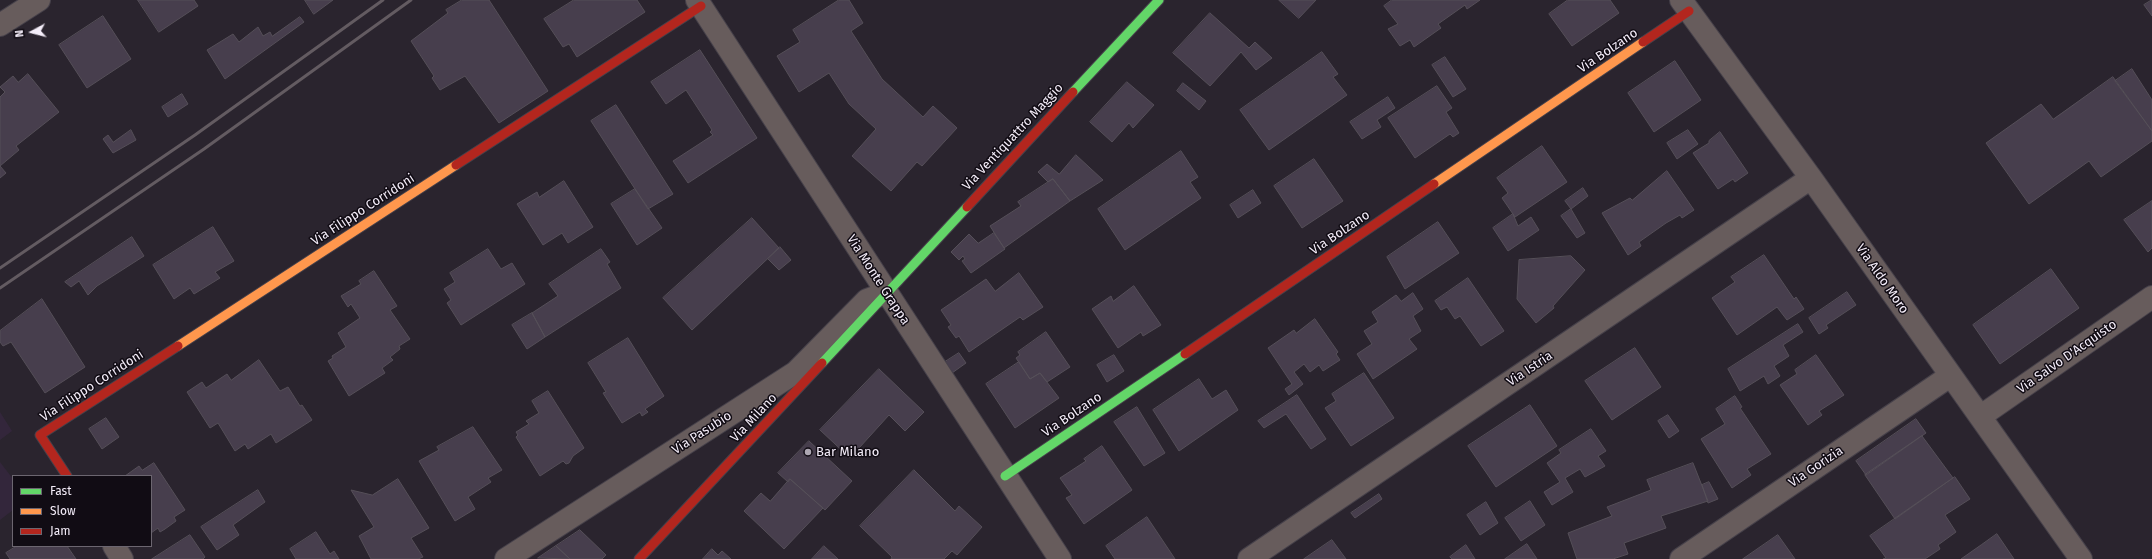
<!DOCTYPE html>
<style>
body{margin:0}
#map{position:relative;width:2152px;height:559px;overflow:hidden;background:#2a242e;font-family:"Fira Sans",sans-serif}
canvas{display:block}
.legend{position:absolute;left:12px;top:475px;width:140px;height:72px;box-sizing:border-box;background:#110c14;border:1px solid #6c6670;margin:0;padding:5px 7px;list-style:none;font-size:12px;color:#f4edf9}
.legend li{display:flex;align-items:center;gap:8px;height:20px}
.legend b{width:20px;border:1px solid #6c6670}
.north{position:absolute;left:12px;top:12px;width:40px;height:40px;-webkit-text-stroke:3px #110c14;paint-order:stroke;rotate:263deg;font-size:11px;font-weight:700;line-height:16px;text-align:center;color:#f4edf9}
.north::after{content:'';display:block;margin:auto;width:14px;height:18px;background:#f4edf9;clip-path:polygon(50% 0,100% 100%,50% 72%,0 100%)}
</style>
<div id="map">
<canvas width="2152" height="559"></canvas>
<ul class="legend">
<li><b style="height:5px;background:#63d668"></b>Fast</li>
<li><b style="height:5px;background:#ff974d"></b>Slow</li>
<li><b style="height:5px;background:#b3261e"></b>Jam</li>
</ul>
<div class="north">N</div>
</div>
<script>
const ctx = document.querySelector('canvas').getContext('2d');
ctx.lineJoin = 'round';
function paint(path, color) {
  ctx.fillStyle = color;
  ctx.fill(path, 'evenodd');
}
function trace(path, color, width, dash) {
  ctx.strokeStyle = color;
  ctx.lineWidth = width;
  ctx.lineCap = dash ? 'butt' : 'round';
  ctx.setLineDash(dash || []);
  ctx.stroke(path);
}
function label(font, color, halo, rows, align = 'center') {
  ctx.font = font + ' "Fira Sans",sans-serif';
  ctx.lineWidth = 3;
  ctx.setLineDash([]);
  ctx.textBaseline = 'middle';
  ctx.strokeStyle = halo;
  ctx.fillStyle = color;
  for (const [text, x, y, turn = 0] of rows) {
    ctx.save();
    ctx.translate(x, y);
    ctx.rotate((+turn || 0) * Math.PI / 180);
    ctx.textAlign = isNaN(turn) ? turn : align;
    if (halo) ctx.strokeText(text, 0, 0);
    ctx.fillText(text, 0, 0);
    ctx.restore();
  }
}
paint(new Path2D(`
 M0 412 12 431 0 440Z
 M0 462 13 479V510L0 520Z`), '#33263b');
const building = new Path2D(`
 M138 0H194L198 6 159 32Z
 M305 0H333L314 14Z
 M462 0H489L548 91 499 123 465 76 440 90 432 78 434 76 411 41 448 13 446 10Z
 M574 0H637L645 12 577 57 569 44 563 47 544 19Z
 M839 0H849L863 23 851 31 882 79 923 117 933 106 957 128 922 166 917 162 891 191 852 156 876 129 849 104 829 73 799 92 777 56 800 42 793 30Z
 M1279 0H1316L1299 18Z
 M1392 0H1480L1467 9 1465 5 1438 24 1441 28 1414 47 1410 40 1400 46 1388 29 1398 24 1384 6Z
 M1568 0H1610L1619 13 1572 46 1549 14Z
 M2152 0V16L2144 5Z
 M1210 13 1249 48 1255 42 1272 58 1256 70 1241 52 1210 86 1173 53Z
 M103 16 131 59 87 88 59 45Z
 M300 17 304 22 225 79 207 50 233 34 239 42 258 27 263 36 270 32 272 36Z
 M700 50 757 138 688 183 673 161 713 135 710 132 712 130 686 90 666 104 651 82Z
 M1322 52 1338 74 1333 77 1347 95 1269 150 1240 110Z
 M1445 57 1466 89 1453 97 1432 65Z
 M1675 61 1701 100 1654 132 1628 93Z
 M2132 69 2152 100V131L2115 81Z
 M28 74 59 112 16 146 19 150 0 166V97L5 92 0 87 13 76 18 82Z
 M2113 77 2152 131V141L2101 177 2089 161 2029 204 1986 143 2041 104 2053 119Z
 M1127 82 1154 105 1133 128 1129 123 1112 142 1090 122Z
 M1183 83 1206 101 1199 110 1177 91Z
 M1437 86 1452 108 1446 112 1459 133 1453 137 1450 134 1415 158 1388 118Z
 M182 94 188 104 168 117 162 107Z
 M1388 97 1395 108 1377 120 1381 127 1362 139 1350 122Z
 M616 105 673 194 648 209 591 121Z
 M131 130 136 140 113 153 103 139 108 135 113 142Z
 M1688 130 1698 144 1677 159 1667 143Z
 M1720 132 1748 173 1735 182 1733 179 1718 189 1693 153 1709 143V141Z
 M1542 146 1567 182 1515 217 1502 198 1508 193 1497 178Z
 M1181 151 1198 177 1190 182 1201 198 1125 250 1098 209Z
 M1076 155 1103 180 1070 201 1053 179 1048 182 1038 172 1047 164 1059 174Z
 M1314 159 1343 201 1302 228 1274 186Z
 M0 166 6 173 0 178Z
 M1667 171 1694 210 1682 218 1680 215 1666 223 1639 242 1641 246 1628 255 1602 213 1630 198 1632 200Z
 M1053 179 1070 201 1004 248 990 226 1021 206 1018 202Z
 M564 181 593 227 568 243 562 233 543 245 517 204 537 192 539 197Z
 M1583 188 1588 196 1571 209 1565 201Z
 M635 189 662 228 637 245 611 204Z
 M1253 190 1261 203 1238 218 1230 205Z
 M2152 201V248L2148 252 2124 220Z
 M1571 209 1585 233 1577 238 1561 216Z
 M1513 214 1518 226 1531 217 1539 230 1508 251 1493 228Z
 M752 218 779 248 692 330 663 298Z
 M1438 222 1459 253 1405 289 1387 257Z
 M213 227 234 261 215 272 220 278 194 294 190 288 174 299 153 265Z
 M994 233 1005 249 971 273 962 261 965 259 963 256 959 260 951 252 969 234 978 243Z
 M132 237 144 256 97 286 88 295 79 281 71 287 65 282Z
 M780 247 791 260 779 270 768 259Z
 M488 249 501 269 512 263 525 284 461 325 447 303 451 300 444 289 455 282 450 273Z
 M601 249 610 262 607 264 621 288 545 337 532 313 558 296 549 284Z
 M1764 255 1794 299 1796 297 1804 309 1787 320 1777 307 1737 335 1712 298 1735 282 1731 277Z
 M1571 256 1585 270 1553 306 1554 308 1536 323 1517 299 1519 260Z
 M2051 269 2079 308 2000 364 1973 325Z
 M374 271 397 306 390 310 410 339 399 346 400 349 390 357 393 360 382 368 385 373 349 396 328 361 333 358 332 356 346 347 338 333 360 318 351 304 348 307 341 296 361 284 359 281Z
 M1019 273 1043 307 1023 320 1020 317 969 352 959 336 956 338 948 327 951 325 941 310 986 279 995 291Z
 M1468 278 1504 331 1481 346 1460 316 1455 319 1447 307 1441 310 1435 301Z
 M1134 286 1161 325 1143 336 1141 332 1118 348 1092 309 1111 296 1113 301Z
 M1847 292 1856 305 1826 325 1828 328 1819 334 1809 318Z
 M1413 293 1423 309 1413 316 1421 331 1409 339 1417 349 1373 379 1357 354 1372 344 1364 331 1378 322 1372 312 1396 295 1401 301Z
 M42 299 85 367 45 393 11 342 3 346 0 342V331Z
 M532 313 545 337 527 349 512 325Z
 M1315 319 1338 352 1336 354 1340 360 1323 371 1319 365 1310 372 1304 364 1294 372 1303 384 1289 395 1285 389 1292 384 1268 348 1294 330 1296 333Z
 M1798 324 1803 332 1783 345 1789 356 1774 366 1780 376 1768 384 1764 376 1740 391 1728 369Z
 M1046 332 1070 367 1047 382 1040 373 1030 379 1016 358 1020 355 1018 352Z
 M628 338 664 396 645 409 648 412 642 416 640 412 622 423 603 393 606 392 588 363Z
 M1635 348 1661 387 1612 420 1585 381Z
 M959 353 966 363 952 373 945 362Z
 M1114 355 1124 371 1107 382 1097 365Z
 M1816 355 1844 395 1819 411 1822 415 1808 425 1780 385 1797 374 1795 370Z
 M259 360 280 391 288 387 300 406 302 405 312 420 276 443 271 434 248 449 245 444 235 451 218 423 210 428 187 392 202 382 206 388 227 374 231 380Z
 M1019 362 1030 379 1040 373 1059 398 1015 428 986 384Z
 M879 369 924 412 905 431 889 415 850 458 820 430Z
 M1364 373 1394 418 1351 446 1325 408 1336 401 1332 394Z
 M1199 379 1212 399 1226 390 1238 410 1179 451 1153 410Z
 M548 391 584 448 573 456 569 463 566 464 563 461 540 476 516 437 518 435 516 432 529 424 526 421 539 413 532 401Z
 M1297 395 1326 439 1311 449 1286 414 1264 428 1258 421Z
 M1735 396 1742 407 1740 408 1771 454 1747 469 1751 475 1732 488 1701 439 1725 424 1716 409Z
 M1530 405 1557 446 1496 487 1468 446Z
 M1137 407 1165 453 1144 466 1114 422Z
 M1668 415 1679 431 1669 438 1658 421Z
 M106 418 119 437 102 449 89 429Z
 M1916 419 1926 433 1866 475 1856 461Z
 M473 427 502 470 488 478 491 482 468 497 475 509 455 521 419 461 439 450 437 447Z
 M1591 429 1606 451 1598 456 1605 466 1585 477 1580 469 1565 478 1573 492 1552 505 1544 492 1560 482 1547 463 1561 453 1559 450Z
 M1922 436 1953 478 1895 519 1865 475Z
 M809 441 852 481 825 510 790 479 788 482 778 473Z
 M1102 446 1132 490 1084 524 1066 498 1072 495 1060 478 1086 461 1084 459Z
 M154 463 185 510 174 517 176 521 165 529 160 532 158 528 151 533V476H125L139 466 142 470Z
 M1693 463 1708 501 1661 516 1666 528 1624 543 1628 554 1613 559H1577L1568 533 1612 516 1607 507 1651 490 1647 480Z
 M914 470 955 511 959 506 982 527 957 555 952 551 944 559H891L892 557 860 526Z
 M1955 477 1970 499 1945 515 1956 532 1938 545 1940 549 1925 559H1883L1886 558 1870 536Z
 M398 479 429 528 411 538 423 557 418 559H371L359 536 374 527 351 490 372 495Z
 M790 479 823 508 784 549 744 511 761 493 770 501Z
 M1709 482 1718 499 1708 503 1702 485Z
 M258 490 265 502 233 525 239 535 217 550 201 527Z
 M1379 494 1382 499 1355 518 1351 513Z
 M1530 501 1545 525 1521 541 1505 518Z
 M1486 502 1498 523 1480 535 1467 515Z
 M1147 517 1175 559H1115L1106 546Z
 M580 530 606 555 602 559H570L556 546Z
 M316 532 330 554 334 551 339 559H296L290 549Z
 M1997 534 2014 559H1961L1981 545Z
 M190 535 205 557 203 559H152Z
 M1778 535 1795 559H1743Z
 M1332 540 1346 559H1304Z
 M1527 544 1537 559H1505Z
 M1466 545 1475 559H1452L1450 557Z
 M17 546H67L76 559H10L6 553Z
 M556 546 570 559 538 558Z
 M824 546 838 559H812Z
 M712 549 718 555 722 551 731 559H703Z`);
paint(building, '#473e4d');
trace(building, '#554f58', 1);
const street = new Path2D(`
 M697 0 1060 559
 M1681 0 1811 178 2081 559
 M0 25 39 0
 M1981 416 2152 297
 M114 546 122 559
 M506 559 796 372 867 300 883 294
 M1249 559 1811 178
 M1681 559 1950 376`);
const fast = new Path2D(`
 M1073 92 1159 0
 M822 363 967 207
 M1005 476 1185 354`);
const slow = new Path2D(`
 M1434 184 1643 42
 M178 346 456 165`);
const jam = new Path2D(`
 M1643 42 1689 11
 M456 165 701 6
 M967 207 1073 92
 M1185 354 1434 184
 M67 476 40 435 178 346
 M639 559 822 363`);
trace(street, '#46414a', 24);
trace(fast, '#46414a', 11);
trace(slow, '#46414a', 11);
trace(jam, '#46414a', 11);
trace(street, '#675c5c', 22);
trace(fast, '#63d668', 9);
trace(slow, '#ff974d', 9);
trace(jam, '#b3261e', 9);
trace(new Path2D(`
 M0 268 195 135 383 0
 M0 288 204 149 411 0`), '#635b61', 3);
for (const [x, y, r, color] of [
 [808,452,4,"#ada7b2"]
]) {
  const dot = new Path2D();
  dot.arc(x, y, r, 0, 2 * Math.PI);
  ctx.fillStyle = color;
  ctx.fill(dot);
  trace(dot, '#110c14', 1.5);
}
label('13px', '#f4edf9', '#110c14', [
 ["Via Bolzano",1608,51,-34],
 ["Via Ventiquattro Maggio",1013,137,-47],
 ["Via Filippo Corridoni",363,210,-33],
 ["Via Bolzano",1340,233,-34],
 ["Via Aldo Moro",1882,279,55],
 ["Via Monte Grappa",878,280,57],
 ["Via Salvo D'Acquisto",2067,357,-35],
 ["Via Istria",1530,369,-34],
 ["Via Filippo Corridoni",92,386,-33],
 ["Via Bolzano",1072,415,-34],
 ["Via Milano",754,418,-47],
 ["Via Pasubio",702,433,-33],
 ["Via Gorizia",1816,467,-34]
]);
label('13px', '#f4edf9', '#110c14', [
 ["Bar Milano",816,452]
], 'left');
</script>
